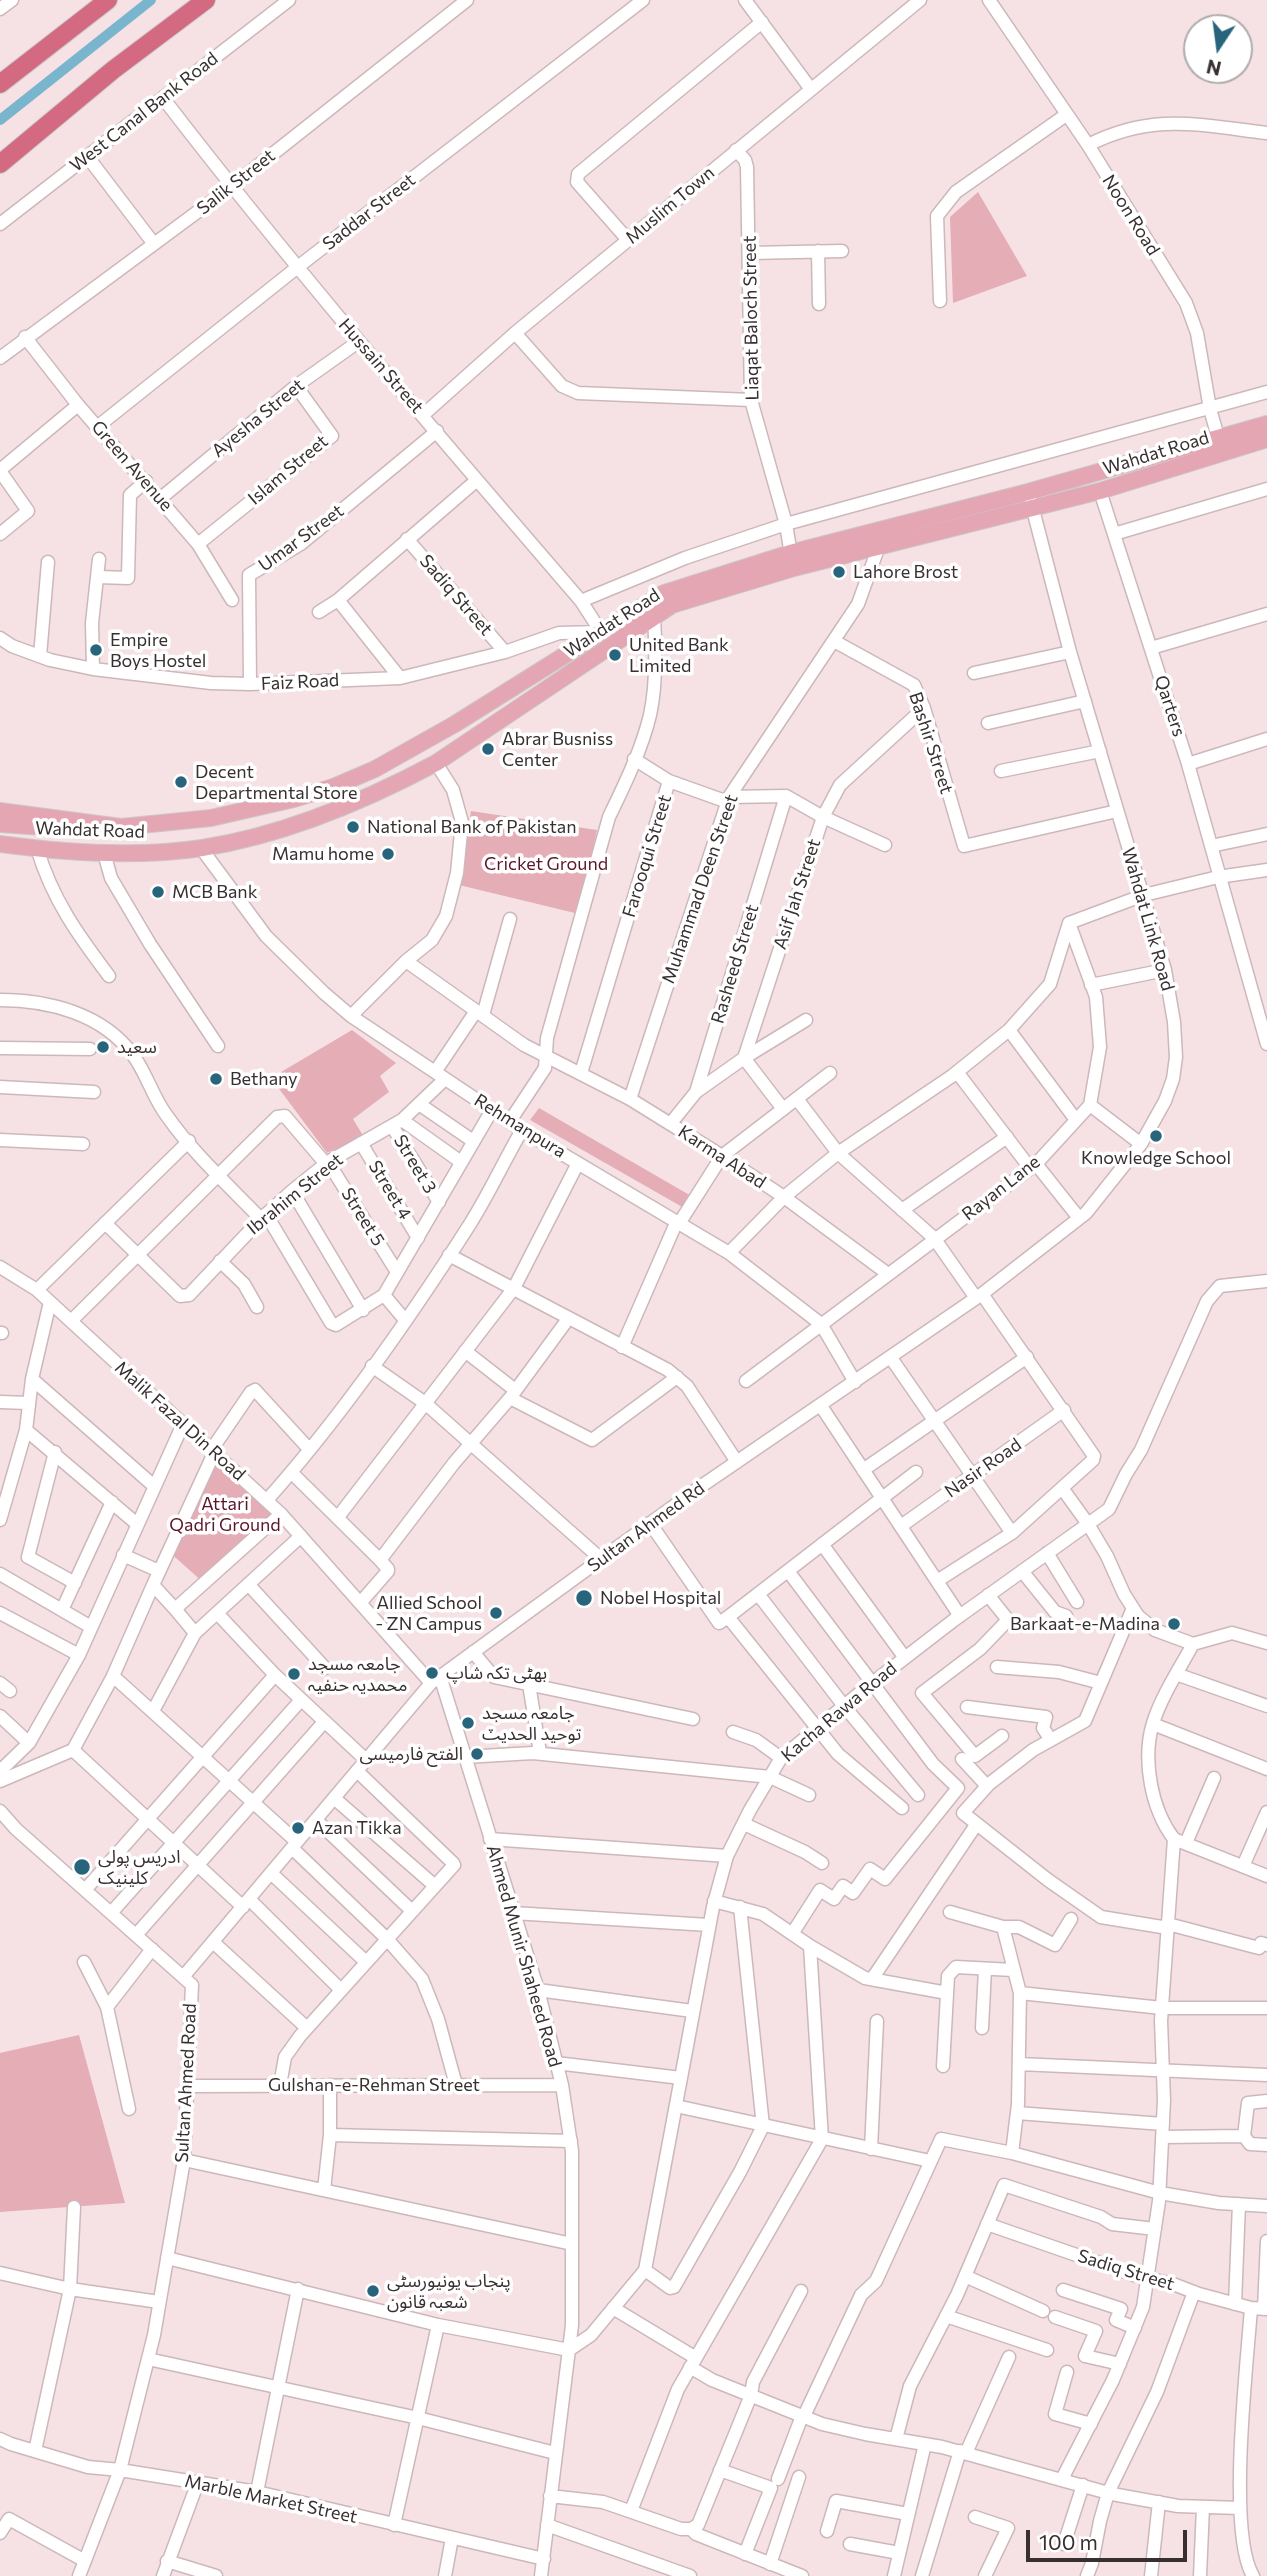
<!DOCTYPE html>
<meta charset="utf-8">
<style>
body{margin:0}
#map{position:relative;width:1267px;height:2576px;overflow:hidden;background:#f6e2e5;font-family:Commissioner,sans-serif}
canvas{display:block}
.north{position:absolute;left:1183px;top:14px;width:70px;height:70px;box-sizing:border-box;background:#fff;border:2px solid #afacac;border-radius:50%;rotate:193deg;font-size:19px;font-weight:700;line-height:28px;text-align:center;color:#372f30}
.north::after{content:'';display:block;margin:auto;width:24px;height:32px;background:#28657c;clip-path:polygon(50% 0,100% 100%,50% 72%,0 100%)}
.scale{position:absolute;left:1026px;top:2530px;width:161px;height:32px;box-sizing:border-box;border:4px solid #372f30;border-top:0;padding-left:9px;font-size:21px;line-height:24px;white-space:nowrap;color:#372f30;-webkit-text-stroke:5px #fff;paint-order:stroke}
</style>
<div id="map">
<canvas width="1267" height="2576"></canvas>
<div class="north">N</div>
<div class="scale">100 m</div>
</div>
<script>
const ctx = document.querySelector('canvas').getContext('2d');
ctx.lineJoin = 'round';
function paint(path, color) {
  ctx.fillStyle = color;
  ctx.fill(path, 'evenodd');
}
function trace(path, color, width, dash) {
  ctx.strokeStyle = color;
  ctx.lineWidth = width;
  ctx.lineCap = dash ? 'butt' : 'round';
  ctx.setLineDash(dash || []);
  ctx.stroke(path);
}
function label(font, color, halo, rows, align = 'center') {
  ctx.font = font + ' Commissioner,"Noto Sans Arabic",sans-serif';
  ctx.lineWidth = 7;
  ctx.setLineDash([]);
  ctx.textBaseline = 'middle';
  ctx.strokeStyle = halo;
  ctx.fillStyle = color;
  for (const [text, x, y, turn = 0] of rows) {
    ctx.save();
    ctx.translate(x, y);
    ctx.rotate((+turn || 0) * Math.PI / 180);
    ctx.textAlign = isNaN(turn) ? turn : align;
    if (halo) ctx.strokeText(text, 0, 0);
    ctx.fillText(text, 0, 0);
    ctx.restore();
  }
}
paint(new Path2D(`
 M978 192 1027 276 953 303 950 217Z
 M471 811 597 830 579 914 459 885Z
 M352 1030 396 1063 380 1076 389 1092 353 1119 364 1137 327 1153 271 1078Z
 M539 1108 693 1197 684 1208 530 1120Z
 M215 1451 281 1514 204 1583 168 1551Z
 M79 2035 125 2203 0 2212V2053Z`), '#e5adb6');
trace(new Path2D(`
 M0 120 151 0`), '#7ab5ce', 10);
const minor = new Path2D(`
 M745 0 810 88
 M989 0 1088 145 1186 303 1197 333 1210 409 1220 444
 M0 9 12 0
 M163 98C296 271 439 436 581 601L601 632
 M1088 145C1153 112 1199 125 1267 133
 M736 150 745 160 747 167 751 400 786 524 792 561
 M87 156 154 244
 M0 224 289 0
 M628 240 577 182 578 174 762 22
 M818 251 819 304
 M750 253 842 251
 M940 301 937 216 956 192 1066 115
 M515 333 562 386 578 393 751 400
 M25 337 78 405 198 544 232 600
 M0 358 231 187 467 0
 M423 415 515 333 920 0
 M97 427 299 266 643 0
 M0 470 78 405
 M0 471 28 511 0 534
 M1100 491 1188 764 1267 1044
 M161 498 296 386 358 342
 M1114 534 1267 489
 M407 539 505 652
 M198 544 332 436 296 386
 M99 577 128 578 130 495 146 481
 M338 600 400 678
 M581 601 685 558 786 524 1267 392
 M319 612 338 600 477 480
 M0 638 12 646 50 660 93 669 211 683 250 684 400 678 505 652 559 633 600 632
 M834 641 914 685 924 708 964 846 1117 811
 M1151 648 1267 614
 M40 656 48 562
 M93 669 92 623 99 559
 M974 673 1070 652
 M250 684 249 575 302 543 437 431
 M988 723 1085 701
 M634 759 669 781
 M1188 764 1267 739
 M1001 771 1100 751
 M1211 846 1267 834
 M37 848C52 899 78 935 109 976
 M201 848 266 936 324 993 351 1016 522 1130 729 1253 821 1324 855 1382
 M104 853 111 878 150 944 218 1046
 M406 961 524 1045 630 1099 722 1156 784 1197 888 1274
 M1091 985 1165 970
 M0 1000C49 1000 103 1014 133 1055 147 1074 153 1098 167 1116 192 1152 230 1187 261 1219
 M483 1015 510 919
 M351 1016 406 961 432 940 446 916 457 873 462 822 453 790 436 763
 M1009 1030 1076 1120
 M0 1048 90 1049
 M435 1072 476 1011
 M957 1072 1030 1168
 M581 1073 669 781 725 801 729 797 786 796 823 817 885 845
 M0 1087 94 1092
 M696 1092 744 1058 823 817 840 785 924 708
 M630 1099 729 797 858 604 879 546
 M797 1099 838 1153 934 1238 976 1298
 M419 1104 473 1141
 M1090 1105 1141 1144
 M783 1109 744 1058 806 1020
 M402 1120 461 1162
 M510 1121 545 1068 547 1038 609 817C624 786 642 749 650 715 657 684 656 649 654 617
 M671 1123 696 1092 786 796
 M392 1126 439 1202
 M0 1140 83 1144
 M361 1143 418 1238
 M328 1162 397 1272
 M1036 1164 1079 1218
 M292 1191 363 1310
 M902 1210 1007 1137
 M266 1214 331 1323 336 1325 384 1295 492 1110
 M680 1222 722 1156 830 1073
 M105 1223 180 1296 189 1295 261 1219 292 1191 328 1162 402 1120 445 1079
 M729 1253 784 1197 838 1153 952 1076 1009 1030 1050 984 1069 923 1144 895 1218 877 1267 870
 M449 1255 668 1370 687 1386 737 1462
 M220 1261 244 1284 257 1307
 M0 1267 37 1290 50 1302 281 1514 431 1683
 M37 1290 189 1141
 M384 1295 405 1320
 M71 1321 277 1117 285 1116 326 1164
 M0 1333H2
 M622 1347 677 1221
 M465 1351 515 1390
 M891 1358 1012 1533
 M372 1366 425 1403 601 1559
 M32 1379 154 1486
 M746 1381 1036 1164 1090 1105 1100 1047 1096 997 1069 923
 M510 1398 592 1440 677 1377
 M0 1402 28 1403
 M821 1406 960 1616
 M26 1430 137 1524
 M212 1449 251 1392 255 1390 309 1449
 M55 1452 28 1557 75 1583
 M863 1470 1027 1357
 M291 1472 380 1560 454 1463 510 1398 568 1319
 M1062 1488 1088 1524 1107 1556 1124 1594 1138 1616 1155 1630 1193 1644 1232 1633 1267 1643
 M267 1500C341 1417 410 1318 470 1224 489 1194 504 1161 522 1130
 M338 1517 514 1288 578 1163
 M0 1520 26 1430 32 1379 50 1302
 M650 1523 719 1623 728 1617 838 1754 902 1808
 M901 1526 1064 1410
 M822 1544 905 1658
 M1047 1553 1077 1602
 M123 1555 159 1571
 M788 1571 933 1764 958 1788 885 1879 870 1869 853 1893 843 1886 834 1899 820 1890 792 1934
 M1022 1571 1055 1612 1066 1616
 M0 1574 91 1627
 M937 1581 1012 1533 1093 1460 1094 1456 982 1294
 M248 1584 325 1668
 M153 1585 215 1451
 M758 1594 844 1706 918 1795
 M988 1595 1008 1620 980 1649 922 1693 975 1756 1002 1736
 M361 1602 388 1571V1569L380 1560
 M1133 1608 1085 1721 1033 1750 989 1784 963 1813 1048 1880 1101 1917 1168 1928
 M175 1609 195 1633
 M62 1610 112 1502
 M0 1613 79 1655
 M217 1613 275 1675 366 1760
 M728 1617 916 1472
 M1193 1644C1179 1670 1162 1695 1153 1723 1142 1759 1151 1809 1174 1839L1267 1876
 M473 1652 494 1677 693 1719
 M997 1667 1059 1672 1101 1683
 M1176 1674 1267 1706
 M113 1676 297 1842
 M440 1676 538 1990 562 2085 572 2151V2325L541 2576
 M0 1683 10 1691
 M529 1684 540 1753
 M967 1707 1046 1717 1043 1728 1051 1740
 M153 1711 195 1633 301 1536
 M0 1716 29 1743
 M1153 1724 1267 1769
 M733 1732 756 1740 781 1758
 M73 1750 243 1907
 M465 1757 533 1753 770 1777 809 1795
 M962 1759 987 1786
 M0 1771 29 1743 79 1655 183 1424
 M0 1781 73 1750 113 1676 153 1585 175 1609 281 1514
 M334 1798 435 1886
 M0 1811 16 1829 183 1977
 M316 1820 412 1911
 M744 1824 805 1852 822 1863
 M490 1839 727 1856
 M1186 1843 1214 1778
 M292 1848 387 1939 422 1979 438 2019 456 2085
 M1243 1866 1267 1812
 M271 1873 366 1962
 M85 1890 275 1675
 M249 1899 341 1990
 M714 1901 763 1914 810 1946 865 1978 947 1993
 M950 1912 1003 1927 1020 1993 1018 2104 1012 2153
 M111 1913 301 1700
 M513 1913 709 1925
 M1168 1924 1259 1948 1261 1943 1267 1945
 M1003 1927H1019L1055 1945 1071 1919
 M136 1935 324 1722
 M213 1942 307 2028
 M84 1962 107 2007 129 2109
 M872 1979 976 1825
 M538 1990 692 2011
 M1020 1993 1162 2008H1267
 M107 2007 152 1949
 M982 2028 985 1969
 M556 2063 681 2078
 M1019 2064 1267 2075
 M943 2066 948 1976 956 1967 1013 1970
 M280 2085 285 2057 300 2036 454 1865 453 1863 357 1771
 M187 2086 562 2085
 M676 2106 930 2161
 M1017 2113 1163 2124
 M330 2135 571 2141
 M1244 2136 1250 2144 1267 2145
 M1162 2137 1244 2136 1248 2103 1267 2101
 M871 2149 877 2021
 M184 2160 572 2244
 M324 2190 330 2135V2085
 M987 2224 1137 2276 1173 2284 1199 2294 1251 2308 1267 2309
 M167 2258 438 2325 569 2350 591 2335 645 2270 713 1907 727 1856 750 1810 781 1758 862 1691 954 1620 1109 1509 1126 1474 1141 1450 1207 1301 1220 1286 1267 1281
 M645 2270 670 2288 674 2287 740 2172 763 2126 740 1907
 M0 2273 70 2289 159 2302
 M965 2276 1043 2311
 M1063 2290 1121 2309 1116 2320 1135 2328
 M1235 2304 1239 2204
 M613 2308 696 2358
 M1251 2308C1247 2365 1227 2532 1253 2576
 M1264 2309 1267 2241
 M946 2316 1047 2350
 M1055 2317 1096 2331 1085 2356 1120 2364
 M148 2359 418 2418 555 2453
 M690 2367 712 2380 822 2424 865 2434 942 2447 1112 2494 1178 2506 1240 2508
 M1067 2372 1055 2414 1091 2424
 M804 2416 861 2295 876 2281 941 2139 1012 2153 1160 2193 1219 2203 1267 2206
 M0 2439 11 2444 88 2467 120 2470 257 2492 544 2559
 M896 2439 910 2386 957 2295 1004 2185 1101 2217 1112 2224 1155 2229
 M35 2451 70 2289 74 2207
 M966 2453 1009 2357
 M720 2470 771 2488 745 2554
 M778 2479 802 2416
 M1062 2479 1113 2380 1143 2307 1159 2201 1164 2100 1161 2021 1174 1839
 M257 2492 298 2289
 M550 2496 603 2502 681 2529H691L698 2525 751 2395 753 2382 801 2291
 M631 2511 678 2389 822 2139 810 1946
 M975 2517 1008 2528 985 2576
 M394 2525 438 2325
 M547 2525 690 2576
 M691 2529 696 2534 802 2576
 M827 2531 836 2501 908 2514
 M0 2533 9 2519 85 2561
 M850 2544 899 2553
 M1064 2544 1083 2485
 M167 2561 216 2576
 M770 2564 799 2477
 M79 2576 120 2470 154 2335 184 2160 192 1985 183 1977 431 1683 700 1487 982 1294 1086 1213 1141 1144 1165 1101 1173 1079 1176 1057 1174 1022 1165 970 1070 652 1031 502
 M163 2576 198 2482
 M445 2576 452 2538
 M894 2576 925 2444
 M922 2576 960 2451
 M1087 2576 1092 2563 1100 2521 1108 2493 1157 2392 1194 2292
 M1151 2576 1159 2502
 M1200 2576 1203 2507`);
const major = new Path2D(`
 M0 811 121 827 211 818 294 799 333 787 375 769 455 724 664 593 790 553 1028 492 1267 424
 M0 824 57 828
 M0 844C66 853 136 858 202 848 285 835 363 802 436 763L672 605 794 568 1100 491 1267 439`);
const highway = new Path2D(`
 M0 84 108 0
 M0 164 113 70 206 0`);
trace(minor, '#ccb8bb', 15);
trace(major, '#cbc9c9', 18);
trace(highway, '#cbc9c9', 20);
trace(minor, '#fff', 12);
trace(major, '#e5a6b3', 16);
trace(highway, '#d36a81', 18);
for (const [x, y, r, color] of [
 [839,572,7,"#28657c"],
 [96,650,7,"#28657c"],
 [615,655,7,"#28657c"],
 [488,749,7,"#28657c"],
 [181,782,7,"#28657c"],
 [353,827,7,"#28657c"],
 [388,854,7,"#28657c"],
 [158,892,7,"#28657c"],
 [103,1047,7,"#28657c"],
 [216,1079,7,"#28657c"],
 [1156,1136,7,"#28657c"],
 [584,1598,9,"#28657c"],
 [496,1613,7,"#28657c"],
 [1174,1624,7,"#28657c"],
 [432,1673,7,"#28657c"],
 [294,1674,7,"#28657c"],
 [468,1723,7,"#28657c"],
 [477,1754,7,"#28657c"],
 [298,1828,7,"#28657c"],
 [82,1867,9,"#28657c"],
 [373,2291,7,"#28657c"]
]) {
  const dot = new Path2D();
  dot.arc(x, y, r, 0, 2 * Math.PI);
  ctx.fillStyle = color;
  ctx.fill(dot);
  trace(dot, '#fff', 2.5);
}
label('18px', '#372f30', '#fff', [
 ["West Canal Bank Road",144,112,-38],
 ["Salik Street",236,182,-38],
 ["Muslim Town",670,205,-40],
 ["Saddar Street",369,212,-38],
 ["Noon Road",1131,215,58],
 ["Liaqat Baloch Street",751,318,-91],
 ["Hussain Street",381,366,49],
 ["Ayesha Street",258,418,-39],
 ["Wahdat Road",1156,453,-17],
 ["Green Avenue",132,466,49],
 ["Islam Street",288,470,-40],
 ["Umar Street",301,538,-36],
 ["Sadiq Street",456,595,49],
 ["Wahdat Road",612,623,-33],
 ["Faiz Road",300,682,-3],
 ["Qarters",1170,706,72],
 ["Bashir Street",931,743,72],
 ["Wahdat Road",90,830,2],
 ["Farooqui Street",647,856,-73],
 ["Muhammad Deen Street",700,889,-71],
 ["Asif Jah Street",797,894,-72],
 ["Wahdat Link Road",1148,919,74],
 ["Rasheed Street",735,964,-73],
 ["Rehmanpura",520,1126,32],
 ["Karma Abad",722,1157,33],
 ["Street 3",415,1164,59],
 ["Rayan Lane",1001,1188,-38],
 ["Street 4",390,1190,59],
 ["Ibrahim Street",295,1194,-39],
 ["Street 5",363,1217,58],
 ["Malik Fazal Din Road",180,1421,42],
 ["Nasir Road",983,1468,-35],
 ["Sultan Ahmed Rd",646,1527,-36],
 ["Kacha Rawa Road",839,1712,-40],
 ["Ahmed Munir Shaheed Road",524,1956,74],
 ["Sultan Ahmed Road",186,2083,-87],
 ["Gulshan-e-Rehman Street",374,2085],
 ["Sadiq Street",1126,2270,17],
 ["Marble Market Street",271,2499,12]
]);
label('18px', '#372f30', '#fff', [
 ["Lahore Brost",853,572],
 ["Empire",110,640],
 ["Boys Hostel",110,661],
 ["United Bank",629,645],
 ["Limited",629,666],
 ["Abrar Busniss",502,739],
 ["Center",502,760],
 ["Decent",195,772],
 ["Departmental Store",195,793],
 ["National Bank of Pakistan",367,827],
 ["Mamu home",374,854,"right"],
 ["MCB Bank",172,892],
 ["سعید",117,1047],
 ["Bethany",230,1079],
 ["Knowledge School",1156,1158,"center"],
 ["Nobel Hospital",600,1598],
 ["Allied School",482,1603,"right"],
 ["- ZN Campus",482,1624,"right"],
 ["Barkaat-e-Madina",1160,1624,"right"],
 ["جامعہ مسجد",308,1664],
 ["محمدیہ حنفیہ",308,1685],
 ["بھٹی تکہ شاپ",446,1673],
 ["جامعہ مسجد",482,1713],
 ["توحید الحدیٽ",482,1734],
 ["الفتح فارمیسی",463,1754,"right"],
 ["Azan Tikka",312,1828],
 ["ادریس پولی",98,1857],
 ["کلینیک",98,1878],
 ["پنجاب یونیورسٹی",387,2281],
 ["شعبہ قانون",387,2302]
], 'left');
label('18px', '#5a1629', '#fff', [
 ["Cricket Ground",546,864],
 ["Attari",225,1504],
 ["Qadri Ground",225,1525]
]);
</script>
